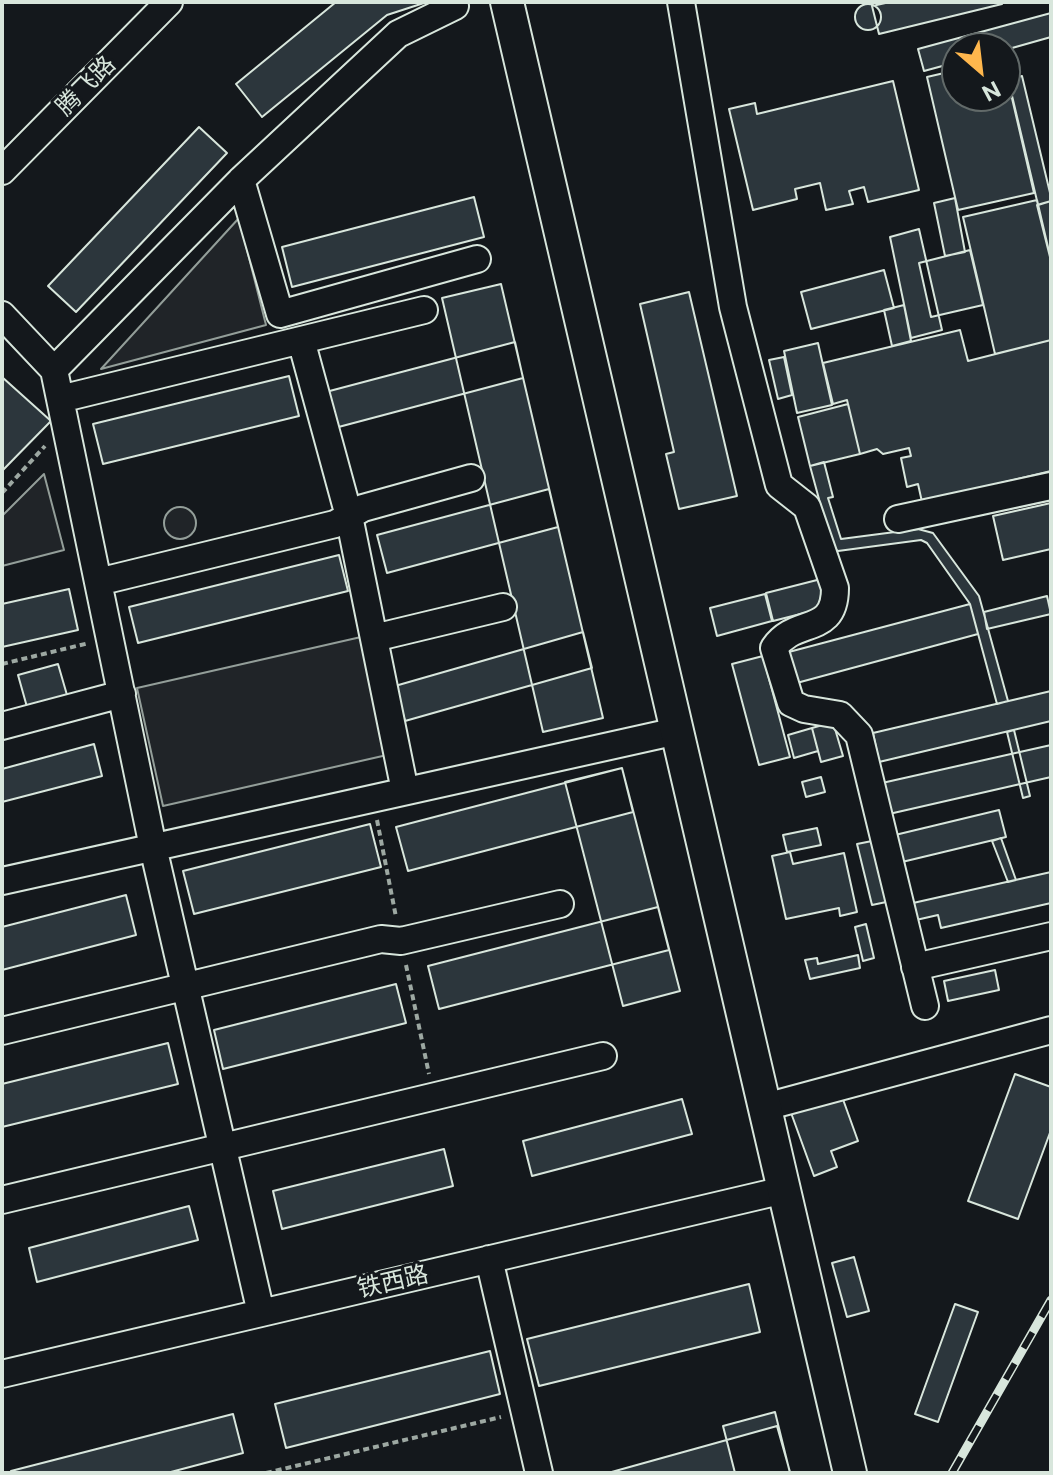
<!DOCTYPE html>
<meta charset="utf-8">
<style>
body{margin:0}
#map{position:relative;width:1053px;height:1475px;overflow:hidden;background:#14181c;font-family:"Public Sans",sans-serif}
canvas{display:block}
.frame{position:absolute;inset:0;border:4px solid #d8e6dc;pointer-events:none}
.north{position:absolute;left:941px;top:32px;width:80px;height:80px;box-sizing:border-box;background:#14181c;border:2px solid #626a69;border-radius:50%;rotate:152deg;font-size:22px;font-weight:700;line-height:32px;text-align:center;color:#d8e6dc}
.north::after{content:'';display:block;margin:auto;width:28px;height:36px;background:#ffb74d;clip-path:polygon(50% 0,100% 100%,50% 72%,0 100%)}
</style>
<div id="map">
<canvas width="1053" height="1475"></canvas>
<div class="frame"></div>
<div class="north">N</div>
</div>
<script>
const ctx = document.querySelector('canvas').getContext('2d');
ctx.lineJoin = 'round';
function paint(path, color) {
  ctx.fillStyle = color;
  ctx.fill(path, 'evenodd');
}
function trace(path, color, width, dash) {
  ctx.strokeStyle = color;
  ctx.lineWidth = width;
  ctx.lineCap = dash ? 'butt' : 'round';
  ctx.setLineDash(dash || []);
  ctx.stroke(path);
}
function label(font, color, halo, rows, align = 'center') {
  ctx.font = font + ' "Public Sans","Noto Sans SC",sans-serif';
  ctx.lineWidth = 6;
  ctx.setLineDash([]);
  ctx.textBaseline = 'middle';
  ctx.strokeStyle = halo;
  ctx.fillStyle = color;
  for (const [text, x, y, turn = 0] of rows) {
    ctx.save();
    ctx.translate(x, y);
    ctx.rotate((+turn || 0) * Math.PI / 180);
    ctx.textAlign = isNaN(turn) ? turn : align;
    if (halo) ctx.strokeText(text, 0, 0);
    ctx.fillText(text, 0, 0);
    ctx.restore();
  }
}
const green = new Path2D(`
 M239 218 266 325 101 369Z
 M44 474 64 550 2 566V516Z
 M164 523a16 16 0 1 1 32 0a16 16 0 1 1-32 0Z
 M361 637 387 755 163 806 137 688Z`);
paint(green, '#202428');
trace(green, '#939e99', 2);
const building = new Path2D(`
 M336 2H427L387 15 262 117 236 84Z
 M890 2H1002V4L879 34 872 6Z
 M855 17a13 13 0 1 1 26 0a13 13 0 1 1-26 0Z
 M1051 13V37L1005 50 957 48V62L924 71 918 49Z
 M1005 68 1034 193 958 210 927 77 957 70V96H1005Z
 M1022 76 1051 197V201L1038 205 1008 79Z
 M893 81 919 190 868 202 864 187 849 191 853 204 826 210 820 183 795 189 797 199 753 210 729 109 755 103 757 114Z
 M199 127 227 153 76 312 48 286Z
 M474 197 484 237 292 287 282 247Z
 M955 198 965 252 945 256 934 203Z
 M1037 200 1051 260V340L995 354 963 217Z
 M1051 201V261L1037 205Z
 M919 229 942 330 911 338 890 237Z
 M970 250 983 305 931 317 919 263Z
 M884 270 894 308 811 329 801 292Z
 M501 284 603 718 543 732 442 298Z
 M689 292 737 496 679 509 666 454 674 452 640 304Z
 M904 305 911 341 892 346 884 310Z
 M960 330 968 361 1051 340V471L922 502 918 484 907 487 901 458 911 456 909 448 883 454 877 449 860 454 847 400 833 404 823 363Z
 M515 342 523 378 331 429 322 393Z
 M818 343 832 405 797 413 784 351Z
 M784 357 792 395 778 399 769 360Z
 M289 376 299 416 103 464 93 424Z
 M2 377 51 421 2 471Z
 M848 404 860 454 810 466 798 417Z
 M824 462 833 497 828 498 841 539 918 529 933 533 979 596 1008 701 997 704 970 604 927 543 921 540 838 551 832 547 810 466Z
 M549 489 558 527 387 573 377 535Z
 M1051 503V549L1003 560 993 516Z
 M339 555 348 591 138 643 129 607Z
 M821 579 828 607 773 621 766 593Z
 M69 589 78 630 2 647V604Z
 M765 594 772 621 717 636 710 608Z
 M1047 596 1051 614 987 629 984 612Z
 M970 604 978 634 793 684 785 653Z
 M583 632 592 668 405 721 395 686Z
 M763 656 790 757 759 765 732 664Z
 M58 664 67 695 27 707 18 675Z
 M1051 691V721L879 762 873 733Z
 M833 722 843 756 821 762 812 728Z
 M812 728 818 751 794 758 788 735Z
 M1014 730 1030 796 1023 798 1007 732Z
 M94 744 102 776 2 802V769Z
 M1051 745V777L889 814 882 783Z
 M622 768 680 991 623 1006 565 782Z
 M622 768 633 812 408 871 396 827Z
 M821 777 825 792 806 797 802 782Z
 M999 810 1006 837 902 862 895 835Z
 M370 824 381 867 194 914 183 871Z
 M817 828 821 845 787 852 783 835Z
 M1001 838 1016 880 1008 882 992 841Z
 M877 840 891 901 872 905 857 844Z
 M790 852 793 864 844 853 857 912 840 916 839 908 786 919 772 856Z
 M1051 872V903L941 928 938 915 916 920 913 903Z
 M126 895 136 935 2 970V927Z
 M658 907 669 950 439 1009 428 966Z
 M866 924 874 958 863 961 855 927Z
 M858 955 860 968 810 979 805 960 817 958 818 964Z
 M995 970 999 990 948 1001 944 981Z
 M396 984 406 1023 223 1069 214 1030Z
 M168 1043 178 1084 2 1127V1084Z
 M1015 1074 1051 1087V1130L1018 1219 968 1201Z
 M840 1091 858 1141 831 1151 837 1167 814 1176 790 1110Z
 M682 1099 692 1134 532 1176 523 1141Z
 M444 1149 453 1186 282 1229 273 1191Z
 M189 1206 198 1240 37 1282 29 1248Z
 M854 1257 869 1311 847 1317 832 1263Z
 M749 1284 760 1332 539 1386 527 1339Z
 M955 1304 978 1312 938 1422 915 1414Z
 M490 1351 500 1394 286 1448 275 1404Z
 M775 1412 790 1473H735L723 1426Z
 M233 1414 243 1453 167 1473H11V1471Z
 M777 1426 790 1472 786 1473H608Z`);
paint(building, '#2c363c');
trace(building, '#d8e6dc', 2);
const minor = new Path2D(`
 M681 2 733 307 779 485 807 507 835 588C835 637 796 616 774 648L791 703 804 709 840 715 859 735 925 1006
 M2 171 169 2
 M241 180 280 314 477 259
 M2 315 54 370 153 847 261 1313
 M301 340 349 516 405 791
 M54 370 241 180 398 34 455 6
 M60 399 424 310
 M898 519 1051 486
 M98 582 335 524 363 508 471 478
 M374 638 503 607
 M2 726 122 694
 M2 881 677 731
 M915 967 1051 936
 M2 1031 381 939 401 941 560 904
 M765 1107 1051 1030
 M2 1200 603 1056
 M489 1259 539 1473
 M2 1374 784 1190`);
const major = new Path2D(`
 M507 2 850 1473`);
trace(minor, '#d8e6dc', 30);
trace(major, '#d8e6dc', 36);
trace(new Path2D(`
 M2 493 45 446
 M2 664 89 643
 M377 820 396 917
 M406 965 429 1074
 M266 1473 501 1417`), '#9da8a2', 4, [6, 4]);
trace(minor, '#14181c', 26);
trace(major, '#14181c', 32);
const rail = new Path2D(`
 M952 1473 1051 1300`);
trace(rail, '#d8e6dc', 9);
trace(rail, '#14181c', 6, [18]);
label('24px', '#d8e6dc', '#14181c', [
 ["腾飞路",86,86,-45],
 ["铁西路",393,1282,-13]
]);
</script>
